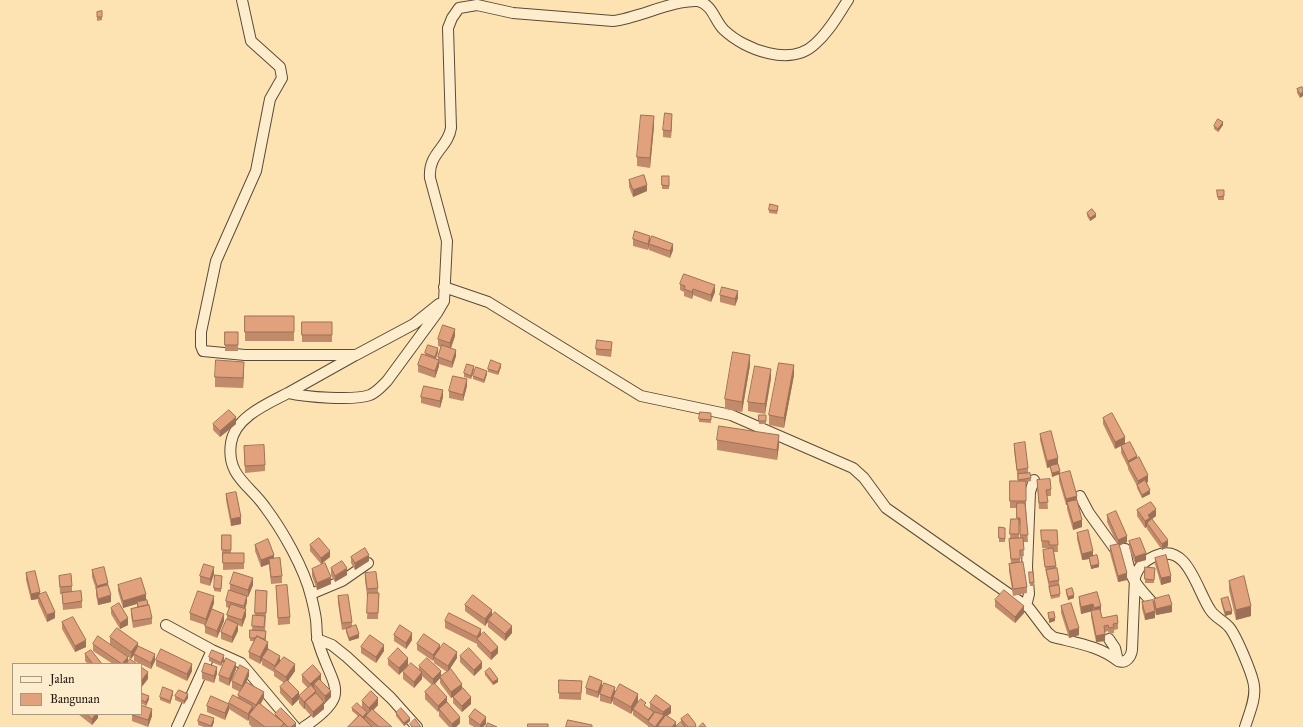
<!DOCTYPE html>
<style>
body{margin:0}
#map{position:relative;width:1303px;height:727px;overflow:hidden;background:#fee3b2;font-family:"IM FELL Great Primer",serif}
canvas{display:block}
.legend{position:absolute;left:12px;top:663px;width:130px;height:52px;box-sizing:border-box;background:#feedcd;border:1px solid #a79881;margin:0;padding:5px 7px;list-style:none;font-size:12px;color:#24180f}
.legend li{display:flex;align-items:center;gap:8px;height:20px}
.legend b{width:20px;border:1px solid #a79881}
</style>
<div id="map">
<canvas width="1303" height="727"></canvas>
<ul class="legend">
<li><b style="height:5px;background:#feedcd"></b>Jalan</li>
<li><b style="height:11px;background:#e0a17c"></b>Bangunan</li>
</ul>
</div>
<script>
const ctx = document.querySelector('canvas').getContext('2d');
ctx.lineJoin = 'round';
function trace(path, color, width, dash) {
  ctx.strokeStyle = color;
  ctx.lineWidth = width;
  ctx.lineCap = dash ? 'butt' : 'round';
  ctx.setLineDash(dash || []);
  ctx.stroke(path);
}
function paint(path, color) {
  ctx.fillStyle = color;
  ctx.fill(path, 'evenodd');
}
const minor = new Path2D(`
 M242 0 251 41 280 67 282 78 270 99 256 171 216 261 201 332V346L203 351 245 355H356L414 324 439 304
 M444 287 488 302 641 396 731 415 853 468 864 478 886 508 1029 608 1048 633 1053 637C1076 643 1100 646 1118 661 1126 664 1131 657 1132 650L1135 577C1139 566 1144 561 1155 556 1188 541 1197 592 1211 611 1216 618 1224 621 1229 627 1236 635 1253 675 1254 686 1256 699 1249 714 1245 727
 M288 393 354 356
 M1080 496 1089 513 1115 549H1125C1127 560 1129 574 1136 583 1141 591 1148 597 1154 605
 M311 594 342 581 368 563
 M1026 606 1029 594 1027 567 1030 492 1034 480
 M166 625 212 650 241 663 295 727
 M317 639 332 645 347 657 391 698 417 727
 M1109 639 1115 648 1118 661
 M177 727 212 650
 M304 727C355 693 331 687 318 641 316 634 317 627 316 620 315 612 313 604 311 596 304 568 283 531 265 507 250 485 226 476 231 443 235 417 267 404 288 393 305 397 354 401 370 395 377 392 381 387 387 381L437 313 444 301 447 241 430 178C428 153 448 148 451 128L448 28 452 18 459 8 477 5 513 13 613 21C639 18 672 0 698 1 713 5 714 20 724 30 745 50 791 67 815 44 829 32 838 15 848 0`);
trace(minor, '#5a4b38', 12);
trace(minor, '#feedcd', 10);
paint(new Path2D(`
 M102 11V20L97 21V12Z
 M1302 87 1300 98 1297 93V89Z
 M672 121 671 138 663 137V130Z
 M1223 125 1218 132 1214 129V126Z
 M654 126 650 168 637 166V157Z
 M662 176H669V189H662Z
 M629 180 647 191 633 197 629 187Z
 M1217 190H1224V200H1218Z
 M778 209 777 214 769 213V210Z
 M1087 213 1096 217 1090 221 1087 216Z
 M633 239 650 240 673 250 670 258 649 250V247L648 250 633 246Z
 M680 284 715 292 711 302 693 295 692 299 684 296V292L680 290Z
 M720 295 738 298 735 306 720 302Z
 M245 316H294V341H245Z
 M302 322H332V342H302Z
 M225 332H238V351H225Z
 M455 336 451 348 456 356 452 368 439 364V366L435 378 418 372V365L425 355V353L438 352 436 359 438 360V357L441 347 438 346V339Z
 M596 349H612L611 357 596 355Z
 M750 365 742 412 725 409V399Z
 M501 367 498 375 488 372V369Z
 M474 369 471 379 464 377V373Z
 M244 372 243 388 215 387V377Z
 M487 374 484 383 473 379V376Z
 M794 375 784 428 769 425V415Z
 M771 378 765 414 748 411V402Z
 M467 386 463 401 449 398V391Z
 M421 397H443L440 408 421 403Z
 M759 415H766V424H759Z
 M711 416V423L699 422V419Z
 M1103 418 1125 437 1115 449 1103 424Z
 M213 424H236L220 437 213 430Z
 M1040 434 1058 464 1060 474 1077 501 1082 527 1073 530 1067 509V505H1066L1059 481V474L1052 477 1050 467 1047 468 1040 440Z
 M717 440 779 445 777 460 717 450Z
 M1014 444 1028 468V473L1031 478V481L1026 482V508L1028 542H1023L1024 556H1020V562L1027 587V593L1013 596 1009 571V564H1011L1009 539H1010L1011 519H1017V508H1010V481H1018L1014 450ZM1019 525H1020V538H1019Z
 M244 446 265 465V471L245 473Z
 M1121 446 1137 458 1148 482 1146 483 1150 494 1142 498 1137 488V486L1128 469V467L1121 453Z
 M1037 480 1051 489V496H1047L1048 509H1039Z
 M226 494 241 524 231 526 226 500Z
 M1137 510 1156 516 1150 520 1168 546 1162 550 1147 529V527L1145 528 1137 516Z
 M1107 515 1127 542 1119 546 1127 580 1118 582 1110 553V546L1117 544 1107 522Z
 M999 527 1005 528V542H999Z
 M1041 530H1057L1058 552H1054L1056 568 1059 580V587L1060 597 1051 599 1043 556V550L1049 549V548H1042Z
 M1077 533 1093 556 1099 567 1091 569 1089 559 1082 560 1077 539Z
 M222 535H231V553H244V569L223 570V557H222Z
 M1129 541 1146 560 1135 563 1129 548Z
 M255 545 274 558 282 576V583L271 584 269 564 261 567 255 551Z
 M310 545 330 557 321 564 310 551Z
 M351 557 369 561 355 570 351 563Z
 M1155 558 1171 582 1161 585 1155 564Z
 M1145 567 1155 568 1154 583H1145Z
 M331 568 347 575 335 582 331 575Z
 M312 569 331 584 317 590 312 576Z
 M92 570 108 587 111 602 98 605 96 595V589L92 577Z
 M1029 572 1034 582V586H1030Z
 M26 573 40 595 55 618 47 622 38 602V599L31 600 26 580Z
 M365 573 378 588V593H379L378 619H367L368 596H367L365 579Z
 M214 574 210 586 200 583V576Z
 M59 576 72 586V592L82 601V608L63 610 62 594H60Z
 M222 579 221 592 214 591V588Z
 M1229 581 1251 616 1236 620 1229 590Z
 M230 584 253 585 248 597H247V602L245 609 246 616 242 627 238 625V631L232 643 221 639V632L227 619V615L229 608 226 607V601L230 591Z
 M118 585 146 600 152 618V624L133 628 131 615V609L137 607V604L123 608 118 591Z
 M276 586 290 617V624L278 625Z
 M256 590 267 598 265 631H266V641L268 649 280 661 295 671 288 680 299 696 308 688 302 682V675L321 680 331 697 325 703 323 700 324 709 313 718 305 709V708L304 709 299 703V699L292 706 280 693V687L284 683 274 676V672L262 665V660L260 664 249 658V652L254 641H250V630L252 631 253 615H255Z
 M1066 590 1074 598 1068 600 1066 593Z
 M1097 592 1102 618 1118 623V629L1114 630V633L1109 634 1108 631 1105 632V641L1096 642 1091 617V611L1081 614 1079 603V597Z
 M338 596 352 622V627L359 638 349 641 346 632V629L342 630 338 603Z
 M1154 599 1172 612 1156 615 1155 612V618L1145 620 1142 609V602L1154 605Z
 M1221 599 1232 614 1225 616 1221 602Z
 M995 600 1024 613 1015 623 995 607Z
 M214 603 209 616 224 621 217 638 205 633V625L190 620V613Z
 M465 605 492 615 512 633 505 641 488 627V622L485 626 465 611Z
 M1061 606 1079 635 1069 638 1061 613Z
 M111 608 128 625 120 629 111 614Z
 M445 621 481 635 498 653 491 660 477 646V644L445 628Z
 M62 622 86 647 75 652 62 629Z
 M394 635 412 640 406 649 394 641Z
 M110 637 138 646 155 661 151 669 134 661V655L131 659 110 644Z
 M93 644 128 661 137 664H113L93 651Z
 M417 644 440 649 457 658 448 671 471 704 462 712 453 703V697L451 698 440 683V678L435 684 447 702 460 723 456 727H449L439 716V711L438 712 425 699V692L432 685 422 676V679L414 688 403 679V672L419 670V666L441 676 447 672 434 663V659L433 661 417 650Z
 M361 647 384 651 376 663 361 653Z
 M85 654 102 664H88L85 661Z
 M460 656 482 668 474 676 460 662Z
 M209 657 224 659 221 666 209 661Z
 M388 659 408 665 399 675 388 665Z
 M156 660 192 671 187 681 156 666Z
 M236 669 229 686 219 681V675Z
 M202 672 217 673 214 683 202 679Z
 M485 672 498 682 493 685 485 675Z
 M249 676 246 682 264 698 260 704 275 716V714L296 727H252L249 724V719L248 721 229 709 225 720 207 712V706L229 704V703L238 698V695L240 692 232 688V681Z
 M559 680 582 681 581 700 559 699Z
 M602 687 598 698 586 694V688Z
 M141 693 149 699 146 706 141 703Z
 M615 693 638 701 636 705 646 706 650 709V703L671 713 667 716 676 727 681 723V719L696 727H648V726L633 715V710L631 714 613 704V700L611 704 600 701V694Z
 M173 694 170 704 160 700V697Z
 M175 696 188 698 184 704 175 700Z
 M362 701 378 705 373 710 392 727H348L358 716 352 711V708L362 707Z
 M396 713 410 721 404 726 396 716Z
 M78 714H98V718L92 725Z
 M132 715 152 716 148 727 132 721Z
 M469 717 486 724 483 727H474L469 724Z
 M198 721 214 722 212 727H204L198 725Z`), '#c18a6b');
paint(new Path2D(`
 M1303 92V96L1300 98V94Z
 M672 114V121L671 138V131Z
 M654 116V126L650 168V158Z
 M1223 122V125L1218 132V129Z
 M647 185V191L633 197V190Z
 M1096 214V217L1090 221V218Z
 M650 236V242L649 244 648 250V244Z
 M673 244V250L670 258V251Z
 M715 285V292L711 302V295Z
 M693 289V295L692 299V292Z
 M738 291V298L735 306V299Z
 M455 329V336L450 350V343Z
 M438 348V352L435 360V357Z
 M456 350V356L452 368V362Z
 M750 355V365L742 412V402Z
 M439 360V366L435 378V371Z
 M244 362V372L243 388V378Z
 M501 364V367L498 375V372Z
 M794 365V375L784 428V418Z
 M474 366V369L471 379V376Z
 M771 369V378L765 414V404Z
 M487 371V374L484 383V380Z
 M467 379V386L463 401V395Z
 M443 390V397L440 408V401Z
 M236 417V424L220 437V431Z
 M779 435V445L777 460V450Z
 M1125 437V444L1115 449V442Z
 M1137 456V463H1128V461Z
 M1058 458V465L1047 468V461Z
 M1060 471V474L1052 477V473Z
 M1148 475V482L1138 487V481Z
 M1150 490V494L1142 498V495Z
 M1077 496V502H1067V505H1066V499Z
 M1156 509V516L1147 523V527L1145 528V521L1148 515Z
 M241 517V524L231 526V519Z
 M1082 520V527L1073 530V523Z
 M1127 536V542L1118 546V540Z
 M1168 540V546L1162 550V544Z
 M330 551V557L321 564V558Z
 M1093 551V558L1089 557V559L1082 560V554Z
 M1146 553V560L1135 563V557Z
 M274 555V561L269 559V564L261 567V560Z
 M369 555V561L355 570V563Z
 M1099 564V567L1091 569V566Z
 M214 567V574L210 586V579Z
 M347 568V575L335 582V576Z
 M1127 573V580L1118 582V576Z
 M1171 576V582L1161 585V578Z
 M331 577V584L317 590V583Z
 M253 578V585L248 597V590Z
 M108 583V589L97 592V586Z
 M40 592V598L38 595V599L31 600V594Z
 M146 594V601L123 608V601Z
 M111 595V602L98 605V599Z
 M1074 595V598L1068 600V597Z
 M214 596V603L206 625V619Z
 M247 596V602L244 613V606Z
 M1093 604V611L1081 614V607Z
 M1172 605V612L1156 615V609Z
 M1024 606V613L1015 623V617Z
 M1101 606V613L1094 614V608Z
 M1251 606V616L1236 620V610Z
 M246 609V616L242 627V620Z
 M492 610V617L488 620V622L485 626V619Z
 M1155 611V618L1145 620V614Z
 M1232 611V614L1225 616V612Z
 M55 612V618L47 622V615Z
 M224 614V621L217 638V631Z
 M128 618V625L120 629V623Z
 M1055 618V621L1049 623V619Z
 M238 624V631L232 643V637Z
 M512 626V633L505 641V634Z
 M1079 628V635L1069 638V631Z
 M481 629V636L477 639V637Z
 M412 633V640L406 649V643Z
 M359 634V638L349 641V638Z
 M1105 634V641L1096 642V636Z
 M86 640V647L75 652V646Z
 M268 642V649L262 658V660L260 664V657Z
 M138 643V649L134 654V655L131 659V652Z
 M384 645V651L376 663V657Z
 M440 645V651L434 657V659L433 661V655Z
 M498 647V653L491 660V653Z
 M457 652V658L448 672V666Z
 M155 654V661L151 669V663Z
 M224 655V659L221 666V663Z
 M280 656V662L275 670V666Z
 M128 657V663L127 664H122Z
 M408 658V665L399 675V668Z
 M482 662V668L474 676V670Z
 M236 663V669L229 686V679Z
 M192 664V671L187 681V674Z
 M295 664V671L286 684V677Z
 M217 667V673L214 683V676Z
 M249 670V676L242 692V686Z
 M441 671V677L433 686V679Z
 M148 672V679L141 688V681Z
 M422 672V679L414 688V682Z
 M321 674V681L314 684V688L310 691V684Z
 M498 679V682L493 685V682Z
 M602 681V687L598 698V692Z
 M462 684V691L451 698V692Z
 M615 687V694L613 697V700L611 704V698Z
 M173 691V694L170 704V701Z
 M316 691V698L305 702V708L304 709V702Z
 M331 691V697L325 703V696Z
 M264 692V698L256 712V705Z
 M299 692V699L292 706V699Z
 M188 694V698L184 704V701Z
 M638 694V701L634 709H633V710L631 714V707Z
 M149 696V699L146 706V702Z
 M447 697V703L439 709 438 712V706Z
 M471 697V704L462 712V706Z
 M378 698V705L369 715V708Z
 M324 702V709L313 718V712Z
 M229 704V710L225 720V713Z
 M253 706V713L249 715V719L248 721V714Z
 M671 706V713L664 718 658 726V727H655L663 716V712Z
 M152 709V716L148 727V720Z
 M367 712V715L363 720V717Z
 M654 712V718L648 722V726V720Z
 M96 714H98V718L92 725V719Z
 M460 717V723L456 727H452V724Z
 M486 717V724L483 727H480V725Z
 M214 718V722L212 727H211Z
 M410 718V721L404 726V723Z
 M676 722V727H672Z
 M296 723V727H291Z`), '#9d7157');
const building = new Path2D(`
 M102 11V17H97V12Z
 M1302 87 1303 89V92L1300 94 1297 89Z
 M665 113 672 114 671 131 663 130Z
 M641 115 654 116 650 158 637 157Z
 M1218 119 1223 122 1218 129 1214 126Z
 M644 175 647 185 633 190 629 180Z
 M662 176H669V186L662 185Z
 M1217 190H1224V196L1218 197Z
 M770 204 778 206 777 211 769 210Z
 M1092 209 1096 214 1090 218 1087 213Z
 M635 231 650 236 648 244 633 239Z
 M652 236 673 244 670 251 649 244Z
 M684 274 715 285 711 295 693 289 692 292 684 289 685 286 680 284Z
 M722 287 738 291 735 299 720 295Z
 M245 316H294V332H245Z
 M302 322H332V335H302Z
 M443 325 455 329 450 343 438 339Z
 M225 332H238V345H225Z
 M597 340 612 342 611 350 596 349Z
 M428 345 438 348 435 357 425 353Z
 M442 345 456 350 452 362 438 357Z
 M733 352 750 355 742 402 725 399Z
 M422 354 439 360 435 371 418 365Z
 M216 360 244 362 243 378 215 377Z
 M491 360 501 364 498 372 488 369Z
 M779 363 794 365 784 418 769 415Z
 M467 364 474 366 471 376 464 373Z
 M755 366 771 369 765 404 748 402Z
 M476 367 487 371 484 380 473 376Z
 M453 376 467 379 463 395 449 391Z
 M424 386 443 390 440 401 421 397Z
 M229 410 236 417 220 431 213 424Z
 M700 412 711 413V420L699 419Z
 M1112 413 1125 437 1115 442 1103 418Z
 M759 415H766V421H759Z
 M719 426 779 435 777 450 717 440Z
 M1051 431 1058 458 1047 461 1040 434Z
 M1025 442 1028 468 1017 470 1014 444Z
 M1130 442 1137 456 1128 461 1121 446Z
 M264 445 265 465 245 466 244 446Z
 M1139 457 1148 475 1138 481 1128 463Z
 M1058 464 1060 471 1052 473 1050 466Z
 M1070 471 1077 496 1066 499 1059 474Z
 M1030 473 1031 478 1018 480V474Z
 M1050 479 1051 489 1046 490 1048 502 1039 503 1037 480Z
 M1145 480 1150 490 1142 495 1137 485Z
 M1010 481H1026V501H1010Z
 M236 492 241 517 231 519 226 494Z
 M1077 500 1082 520 1073 523 1067 502Z
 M1151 502 1156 509 1148 515 1150 518 1145 521 1137 510Z
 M1017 503H1025L1028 535H1020V518H1017Z
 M1116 511 1127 536 1118 540 1107 515Z
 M1011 519H1019V534H1010Z
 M1152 519 1168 540 1162 544 1147 523Z
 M999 527 1005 528V539L999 538Z
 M1041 530H1057L1058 545H1049V541H1042Z
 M1088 530 1093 551 1082 554 1077 533Z
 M222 535H231V550H222Z
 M319 538 330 551 321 558 310 545Z
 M1023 538 1024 550H1020V559H1011L1009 539Z
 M1140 538 1146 553 1135 557 1129 541Z
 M268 539 274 555 261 560 255 545Z
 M1119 544 1127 573 1118 576 1110 546Z
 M365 548 369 555 355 563 351 557Z
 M1053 548 1056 566 1045 567 1043 550Z
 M223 553H244V563H223Z
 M1097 555 1099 564 1091 566 1089 557Z
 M1166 555 1171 576 1161 578 1155 558Z
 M280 558 282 576 271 577 269 559Z
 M342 561 347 568 335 576 331 568Z
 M1023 562 1027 587 1013 589 1009 564Z
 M325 563 331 577 317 583 312 569Z
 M204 564 214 567 210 579 200 576Z
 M104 567 108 583 97 586 92 570Z
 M1145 567 1155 568 1154 580 1145 579Z
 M1057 568 1059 580 1049 582 1046 570Z
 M35 571 40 592 31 594 26 573Z
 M234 572 253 578 248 590 230 584Z
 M376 572 378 588 367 589 365 573Z
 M1029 572H1033L1034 582 1030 583Z
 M71 574 72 586 60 587 59 576Z
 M215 575 222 576 221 589 214 588Z
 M1244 576 1251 606 1236 610 1229 581Z
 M141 578 146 594 123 601 118 585Z
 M108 585 111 595 98 599 96 588Z
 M287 585 290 617 278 618 276 586Z
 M1059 585 1060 594 1051 596 1049 587Z
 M1072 588 1074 595 1068 597 1066 590Z
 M229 590 247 596 244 606 226 601Z
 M256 590 267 591 266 613H255Z
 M1004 590 1024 606 1015 617 995 600Z
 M81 591 82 601 63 604 62 593Z
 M198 591 214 596 206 619 190 613Z
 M46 592 55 612 47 615 38 595Z
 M1097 592 1101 606 1094 608 1093 604 1081 607 1079 597Z
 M368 593H379L378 613H367Z
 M348 595 352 622 342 623 338 596Z
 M473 595 492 610 485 619 465 605Z
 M1169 595 1172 605 1156 609 1154 599Z
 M1228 597 1232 611 1225 612 1221 599Z
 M147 600 148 605 138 607 137 602Z
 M1153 600 1155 611 1145 614 1142 602Z
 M119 603 128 618 120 623 111 608Z
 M1071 603 1079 628 1069 631 1061 606Z
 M231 604 246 609 242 620 227 615Z
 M149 605 152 618 133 621 131 609Z
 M212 609 224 614 217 631 205 626Z
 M1100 609 1102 618 1117 615 1118 623 1113 624 1114 627 1109 628 1108 625 1104 626 1105 634 1096 636 1091 611Z
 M495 612 512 626 505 634 488 620Z
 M1054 612 1055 618 1049 619 1048 613Z
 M449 613 481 629 477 637 445 621Z
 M253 615 265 616 264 627 252 626Z
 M73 617 86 640 75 646 62 622Z
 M227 619 238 624 232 637 221 632Z
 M356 625 359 634 349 638 346 629Z
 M400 625 412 633 406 643 394 635Z
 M117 628 138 643 131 652 110 637Z
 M250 630 266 631 265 639 261 638 257 636 256 638H250Z
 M484 632 498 647 491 653 477 639Z
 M424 634 440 645 433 655 417 644Z
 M370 635 384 645 376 657 361 647Z
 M98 636 128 657 122 664 93 644Z
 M257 636 268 642 260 657 249 652Z
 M444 643 457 652 448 666 434 657Z
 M138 646 155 654 151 663 134 654Z
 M398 648 408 658 399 668 388 659Z
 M469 648 482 662 474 670 460 656Z
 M161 649 192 664 187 674 156 660Z
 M268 649 280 656 275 666 262 658Z
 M91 650 102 664H93L85 654Z
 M212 650 224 655 221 663 209 657Z
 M284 657 295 664 286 677 274 669Z
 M226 658 236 663 229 679 219 675Z
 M427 658 441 671 433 679 419 666Z
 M130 659 137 664H126Z
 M205 663 217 667 214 676 202 672Z
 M411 663 422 672 414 682 403 672Z
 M240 665 249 670 242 686 232 681Z
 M313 665 321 674 310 684 302 675Z
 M141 667 148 672 141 681Z
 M490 668 498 679 493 682 485 672Z
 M451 669 462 684 451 692 440 677Z
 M590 676 602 681 598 692 586 688Z
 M319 679 331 691 325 696 314 684Z
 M287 680 299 692 292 699 280 687Z
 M559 680 582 681 581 693H559Z
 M246 682 264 692 256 705 238 695Z
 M434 683 447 697 438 706 425 692Z
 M604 683 615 687 611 698 600 694Z
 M620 684 638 694 631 707 613 697Z
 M311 685 316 691 304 702 299 696Z
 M163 687 173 691 170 701 160 697Z
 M463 688 471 697 462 706 453 697Z
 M179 690 188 694 184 701 175 696Z
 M371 691 378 698 369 708 362 701Z
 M141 693 149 696 146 702 141 700Z
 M316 693 324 702 313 712 305 702Z
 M233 695 253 706 248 714 229 703Z
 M656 695 671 706 663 712 650 703Z
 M211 696 229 704 225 713 207 706Z
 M641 699 646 703 644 705 654 712 648 720 633 709Z
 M447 702 460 717 452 724 439 709Z
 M259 703 284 723 281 727H265L249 715Z
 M357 703 367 712 363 717 352 708Z
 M141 705 152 709 148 720 132 715V714H141Z
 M281 708 296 723 291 727H288L275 714Z
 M401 708 410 718 404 723 396 713Z
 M372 709 392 727H379L366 716Z
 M475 709 486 717 480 725 469 717Z
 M655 712 664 715 655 727 648 722Z
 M87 714H96L92 719Z
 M201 714 214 718 211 726 198 721Z
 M688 714 695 723 696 727H688L681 719Z
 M360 715 372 727H348Z
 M666 715 676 722 672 727H660L658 726Z
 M415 719 421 727H412L410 724Z
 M568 720 592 725V727H566Z
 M681 722 685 727H675Z
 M488 723 497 727H486Z
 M703 723 706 727H699Z
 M528 724H548V727H528Z`);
paint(building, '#e0a17c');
trace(building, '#9d7157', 1);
</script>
